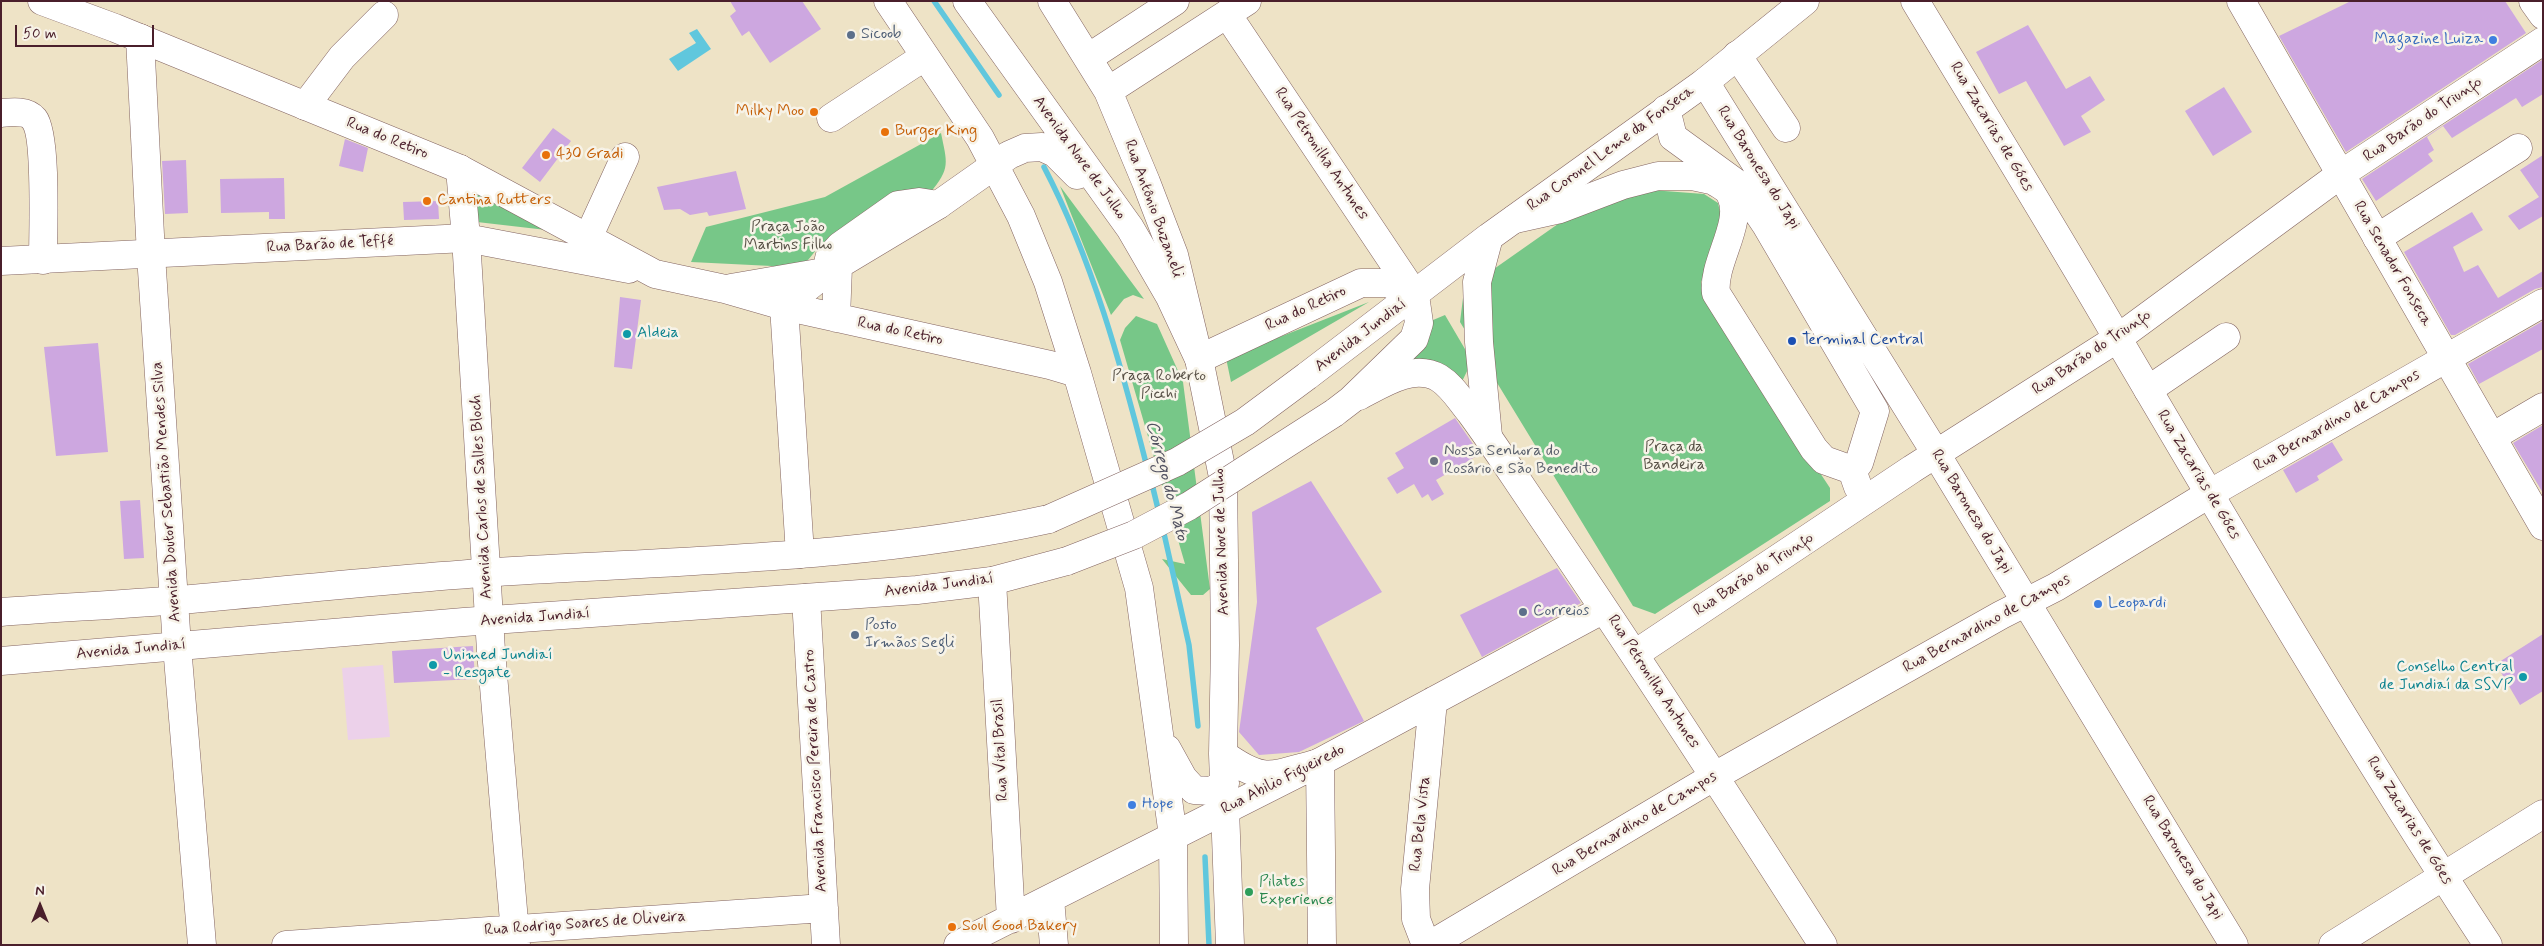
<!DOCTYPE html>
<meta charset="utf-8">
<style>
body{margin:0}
#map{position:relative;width:2544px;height:946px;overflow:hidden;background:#eee3c6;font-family:Mynerve,sans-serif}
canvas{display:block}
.frame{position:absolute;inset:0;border:2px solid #4a1f2b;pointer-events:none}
.north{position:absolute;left:15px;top:881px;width:50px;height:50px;-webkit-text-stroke:4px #f7f3e8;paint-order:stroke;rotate:0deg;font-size:14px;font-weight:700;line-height:20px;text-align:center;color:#4a1f2b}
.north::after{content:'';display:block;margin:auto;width:18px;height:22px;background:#4a1f2b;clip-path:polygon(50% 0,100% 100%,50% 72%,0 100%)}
.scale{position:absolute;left:15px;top:25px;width:139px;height:22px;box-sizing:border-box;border:2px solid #4a1f2b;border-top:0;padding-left:6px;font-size:15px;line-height:18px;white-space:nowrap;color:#4a1f2b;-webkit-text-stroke:4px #f7f3e8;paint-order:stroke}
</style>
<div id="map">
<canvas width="2544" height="946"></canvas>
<div class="frame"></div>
<div class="north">N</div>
<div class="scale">50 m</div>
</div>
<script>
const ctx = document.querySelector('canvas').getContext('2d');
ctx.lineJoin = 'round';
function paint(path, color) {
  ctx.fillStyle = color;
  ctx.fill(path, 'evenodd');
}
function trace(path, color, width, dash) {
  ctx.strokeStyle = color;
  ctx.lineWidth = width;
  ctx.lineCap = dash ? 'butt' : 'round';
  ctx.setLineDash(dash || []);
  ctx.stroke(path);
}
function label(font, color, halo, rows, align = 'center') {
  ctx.font = font + ' Mynerve,sans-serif';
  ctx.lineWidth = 5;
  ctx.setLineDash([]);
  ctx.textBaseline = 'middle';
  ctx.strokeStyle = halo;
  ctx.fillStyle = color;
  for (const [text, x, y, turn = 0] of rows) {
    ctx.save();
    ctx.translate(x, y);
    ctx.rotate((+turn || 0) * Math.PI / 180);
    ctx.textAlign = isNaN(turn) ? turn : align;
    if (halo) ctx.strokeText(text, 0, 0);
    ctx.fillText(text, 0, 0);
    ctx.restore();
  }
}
paint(new Path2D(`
 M383 665 390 737 348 740 342 668Z`), '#ecd1ea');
paint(new Path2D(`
 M941 133C947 163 951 168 930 193L900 196 821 244 804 265 792 267 691 262 706 227 825 197Z
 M473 185 555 231 477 222Z
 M1060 186 1144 299 1133 295 1124 299 1111 315Z
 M1638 189 1704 194 1718 203 1721 216 1709 265 1701 282 1705 299 1830 488V501L1655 614 1633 606 1460 322 1464 290 1585 205Z
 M1369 302 1231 382 1226 358Z
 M1445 315 1472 361 1450 406 1413 358 1426 323Z
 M1136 316 1157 324 1183 382 1210 589 1203 595H1191L1162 559 1185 564 1120 340 1125 328Z`), '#77c788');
paint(new Path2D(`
 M697 29 711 49 678 71 669 59 696 43 689 33Z`), '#60c7dd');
trace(new Path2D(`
 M934 1 999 95
 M1044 167C1093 261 1121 365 1147 467
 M1151 480 1159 513
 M1163 529 1189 645 1198 726
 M1205 857 1209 945`), '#60c7dd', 5.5);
paint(new Path2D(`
 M730 1H802L821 29 770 63 749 31 742 36 730 16 736 11Z
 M2351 1H2505L2526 33 2346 152 2279 36Z
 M2028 25 2066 89 2090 76 2105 100 2081 116 2091 132 2064 146 2026 81 1999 94 1976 52Z
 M2542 60 2543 94 2522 107 2516 98 2452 138 2443 126 2427 137 2434 150 2428 154 2433 161 2376 201 2362 179Z
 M2224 87 2252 132 2213 156 2185 111Z
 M553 128 571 141 540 182 522 168Z
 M345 139 368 148 363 172 339 166Z
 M2543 155V216L2519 230 2508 216 2539 197 2520 170Z
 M186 160 188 213 165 214 162 161Z
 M736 171 746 209 709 216 707 212 690 215 680 209 664 210 657 187Z
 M284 178 285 219H269V212L221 213 220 179Z
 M438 201 439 219 404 220 403 202Z
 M2472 212 2483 230 2453 247 2464 272 2478 265 2498 298 2543 271V287L2535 289 2455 335H2451L2404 252Z
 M620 297 641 300 632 369 614 367Z
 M2543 321V349L2479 384 2468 364Z
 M98 343 108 452 56 456 44 347Z
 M1455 418 1480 454 1436 480 1444 494 1432 501 1428 494 1422 498 1414 484 1397 494 1387 478 1404 468 1395 453Z
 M2543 425V493L2513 443Z
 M2332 442 2343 460 2317 476 2319 480 2296 493 2283 470Z
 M1311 481 1382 592 1316 628 1364 721 1299 752 1259 755 1239 732 1257 602 1252 512Z
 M140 500 144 558 124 559 120 501Z
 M1557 568 1581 603 1482 657 1460 615Z
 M2543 634V691L2520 705 2496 664Z
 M473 646 475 679 394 683 392 651Z`), '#cda7e0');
const minor = new Path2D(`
 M1052 1 1108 91 1146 182 1174 255 1199 359 1361 283H1387L1415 295
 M2533 1 2543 15
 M1227 14 1415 295
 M140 38 151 255 177 646 202 945
 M1737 55 1786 128
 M1088 58 1175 1
 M1705 82 1930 444 2234 945
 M1108 91 1247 1
 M305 106 342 57 384 15
 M1666 109 1673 137 1739 185 1766 225 1875 411 1859 463 1852 470
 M1 113C11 112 27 110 34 119 47 135 43 234 43 260
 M831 118 924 57
 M460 169 466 238 491 651 516 945
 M1717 183C1722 186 1729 190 1731 196 1744 223 1712 263 1716 293L1814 449 1824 460 1852 470 1858 487
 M1515 219 1560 209 1623 185 1658 176H1692L1730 184
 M588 238 625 157
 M2377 238 2518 148
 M828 271 829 258 840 246 898 205 919 202 938 205
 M784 306 800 554
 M2148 390 2226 337
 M1359 396C1382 384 1413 363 1439 378 1452 386 1460 400 1470 412 1493 443 1514 476 1536 508 1634 652 1729 798 1823 945
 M2492 437 2543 407
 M992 581 1011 919
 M806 598 826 945
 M1635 654 1912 469 2118 338 2341 174 2543 41
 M1320 762 1322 945
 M1050 899 1054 945
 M286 945 824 908
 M958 945 1320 762 1604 609
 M1426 945 1416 919 1415 889 1433 701
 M1430 945 1715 776 2001 615 2056 587 2209 494 2543 303
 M2333 945 2543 814`);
const major = new Path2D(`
 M42 1 115 28 460 169 655 274 725 289 784 306 1050 365 1077 373
 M888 1 980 138 1021 216 1048 282 1077 373 1139 588 1173 836 1174 945
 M967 1 1130 228 1170 297 1199 359 1223 477 1225 645 1223 754 1230 945
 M1915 1C1983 114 2052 225 2118 339 2238 543 2358 747 2488 945
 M2241 1 2543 526
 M1 261 466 238 629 269
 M731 288 824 272
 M784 306 828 271 938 205 1009 155 1025 148 1042 147 1055 153 1077 175
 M836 318 838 267
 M1307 376 1489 237 1705 82 1805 1
 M1334 413 1351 400 1414 339 1419 323 1415 295
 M1488 436 1479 342 1477 282 1489 237
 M1 612C68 607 135 604 202 598 305 589 409 577 513 571 692 560 873 558 1049 519
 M1 661 464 622 917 590 992 581 1067 561
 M1167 749 1183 778 1194 790 1212 791 1225 783
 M1223 754C1263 783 1270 776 1315 764`);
trace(minor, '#836461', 29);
trace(major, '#836461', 29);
trace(minor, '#fff', 28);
trace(major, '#fff', 28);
const majorBridge = new Path2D(`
 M1049 519 1177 462 1245 422 1307 376
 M1067 561 1134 535 1189 506 1334 413`);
trace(majorBridge, '#836461', 29, []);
trace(majorBridge, '#fff', 28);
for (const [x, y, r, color] of [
 [851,35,5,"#5c6f8a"],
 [2493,40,5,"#3f7fe0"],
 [814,112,5,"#e8710a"],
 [885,132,5,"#e8710a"],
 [546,155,5,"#e8710a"],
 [427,201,5,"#e8710a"],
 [627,334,5,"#0f9aa8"],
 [1792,341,5,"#1a4fb4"],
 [1434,461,5,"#6b7280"],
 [2098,604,5,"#3f7fe0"],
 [1523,612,5,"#5c6f8a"],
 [855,635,5,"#5c6f8a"],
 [433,665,5,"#0f9aa8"],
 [2523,677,5,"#0f9aa8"],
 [1132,805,5,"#3f7fe0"],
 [1249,892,5,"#2e9e5b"],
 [952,927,5,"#e8710a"]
]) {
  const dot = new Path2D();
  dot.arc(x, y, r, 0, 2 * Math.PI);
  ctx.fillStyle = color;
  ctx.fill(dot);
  trace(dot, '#f7f3e8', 2);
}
label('16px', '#4e5e75', '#f7f3e8', [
 ["Sicoob",861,35],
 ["Correios",1533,612],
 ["Posto",865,626],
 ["Irmãos Segli",865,644]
], 'left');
label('16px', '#366cbe', '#f7f3e8', [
 ["Magazine Luiza",2483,40,"right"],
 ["Leopardi",2108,604],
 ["Hope",1142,805]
], 'left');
label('16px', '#c56008', '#f7f3e8', [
 ["Milky Moo",804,112,"right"],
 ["Burger King",895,132],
 ["430 Gradi",556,155],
 ["Cantina Rutters",437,201],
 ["Soul Good Bakery",962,927]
], 'left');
label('16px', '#4a1f2b', '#f7f3e8', [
 ["Rua Barão do Triunfo",2423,120,-34],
 ["Rua Zacarias de Góes",1991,127,59],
 ["Rua do Retiro",387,139,22],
 ["Rua Coronel Leme da Fonseca",1611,149,-36],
 ["Rua Petronilha Antunes",1321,154,56],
 ["Avenida Nove de Julho",1079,158,54],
 ["Rua Baronesa do Japi",1758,168,58],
 ["Rua Antônio Buzaneli",1153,209,70],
 ["Rua Barão de Teffé",330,245,-3],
 ["Rua Senador Fonseca",2392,264,60],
 ["Rua do Retiro",1306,309,-25],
 ["Rua do Retiro",900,332,12],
 ["Avenida Jundiaí",1361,336,-37],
 ["Rua Barão do Triunfo",2092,353,-34],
 ["Rua Bernardino de Campos",2337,421,-30],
 ["Rua Zacarias de Góes",2198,475,59],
 ["Avenida Doutor Sebastião Mendes Silva",167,492,-94],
 ["Avenida Carlos de Salles Bloch",482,497,-93],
 ["Rua Baronesa do Japi",1971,512,59],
 ["Avenida Nove de Julho",1222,542,-92],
 ["Rua Barão do Triunfo",1754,575,-33],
 ["Avenida Jundiaí",939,586,-7],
 ["Avenida Jundiaí",535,618,-4],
 ["Rua Bernardino de Campos",1987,624,-29],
 ["Avenida Jundiaí",131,650,-5],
 ["Rua Petronilha Antunes",1653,682,57],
 ["Rua Vital Brasil",1001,750,-93],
 ["Avenida Francisco Pereira de Castro",816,771,-93],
 ["Rua Abilio Figueiredo",1283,780,-27],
 ["Rua Zacarias de Góes",2409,821,58],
 ["Rua Bela Vista",1421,824,-84],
 ["Rua Bernardino de Campos",1635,824,-31],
 ["Rua Baronesa do Japi",2182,858,59],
 ["Rua Rodrigo Soares de Oliveira",585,924,-4]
]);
label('16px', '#585147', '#f7f3e8', [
 ["Praça João",788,228],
 ["Martins Filho",788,246],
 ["Praça Roberto",1159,377],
 ["Picchi",1159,395],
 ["Praça da",1674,448],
 ["Bandeira",1674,466]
]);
label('16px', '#0d838f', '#f7f3e8', [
 ["Aldeia",637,334],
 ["Unimed Jundiaí",443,656],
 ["- Resgate",443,674],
 ["Conselho Central",2513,668,"right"],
 ["de Jundiaí da SSVP",2513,686,"right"]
], 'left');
label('16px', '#164399', '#f7f3e8', [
 ["Terminal Central",1802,341]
], 'left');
label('16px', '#5b616d', '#f7f3e8', [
 ["Nossa Senhora do",1444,452],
 ["Rosário e São Benedito",1444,470]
], 'left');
label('16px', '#27864d', '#f7f3e8', [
 ["Pilates",1259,883],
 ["Experience",1259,901]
], 'left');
label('italic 18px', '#515160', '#f7f3e8', [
 ["Córrego do Mato",1166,481,75]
]);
</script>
